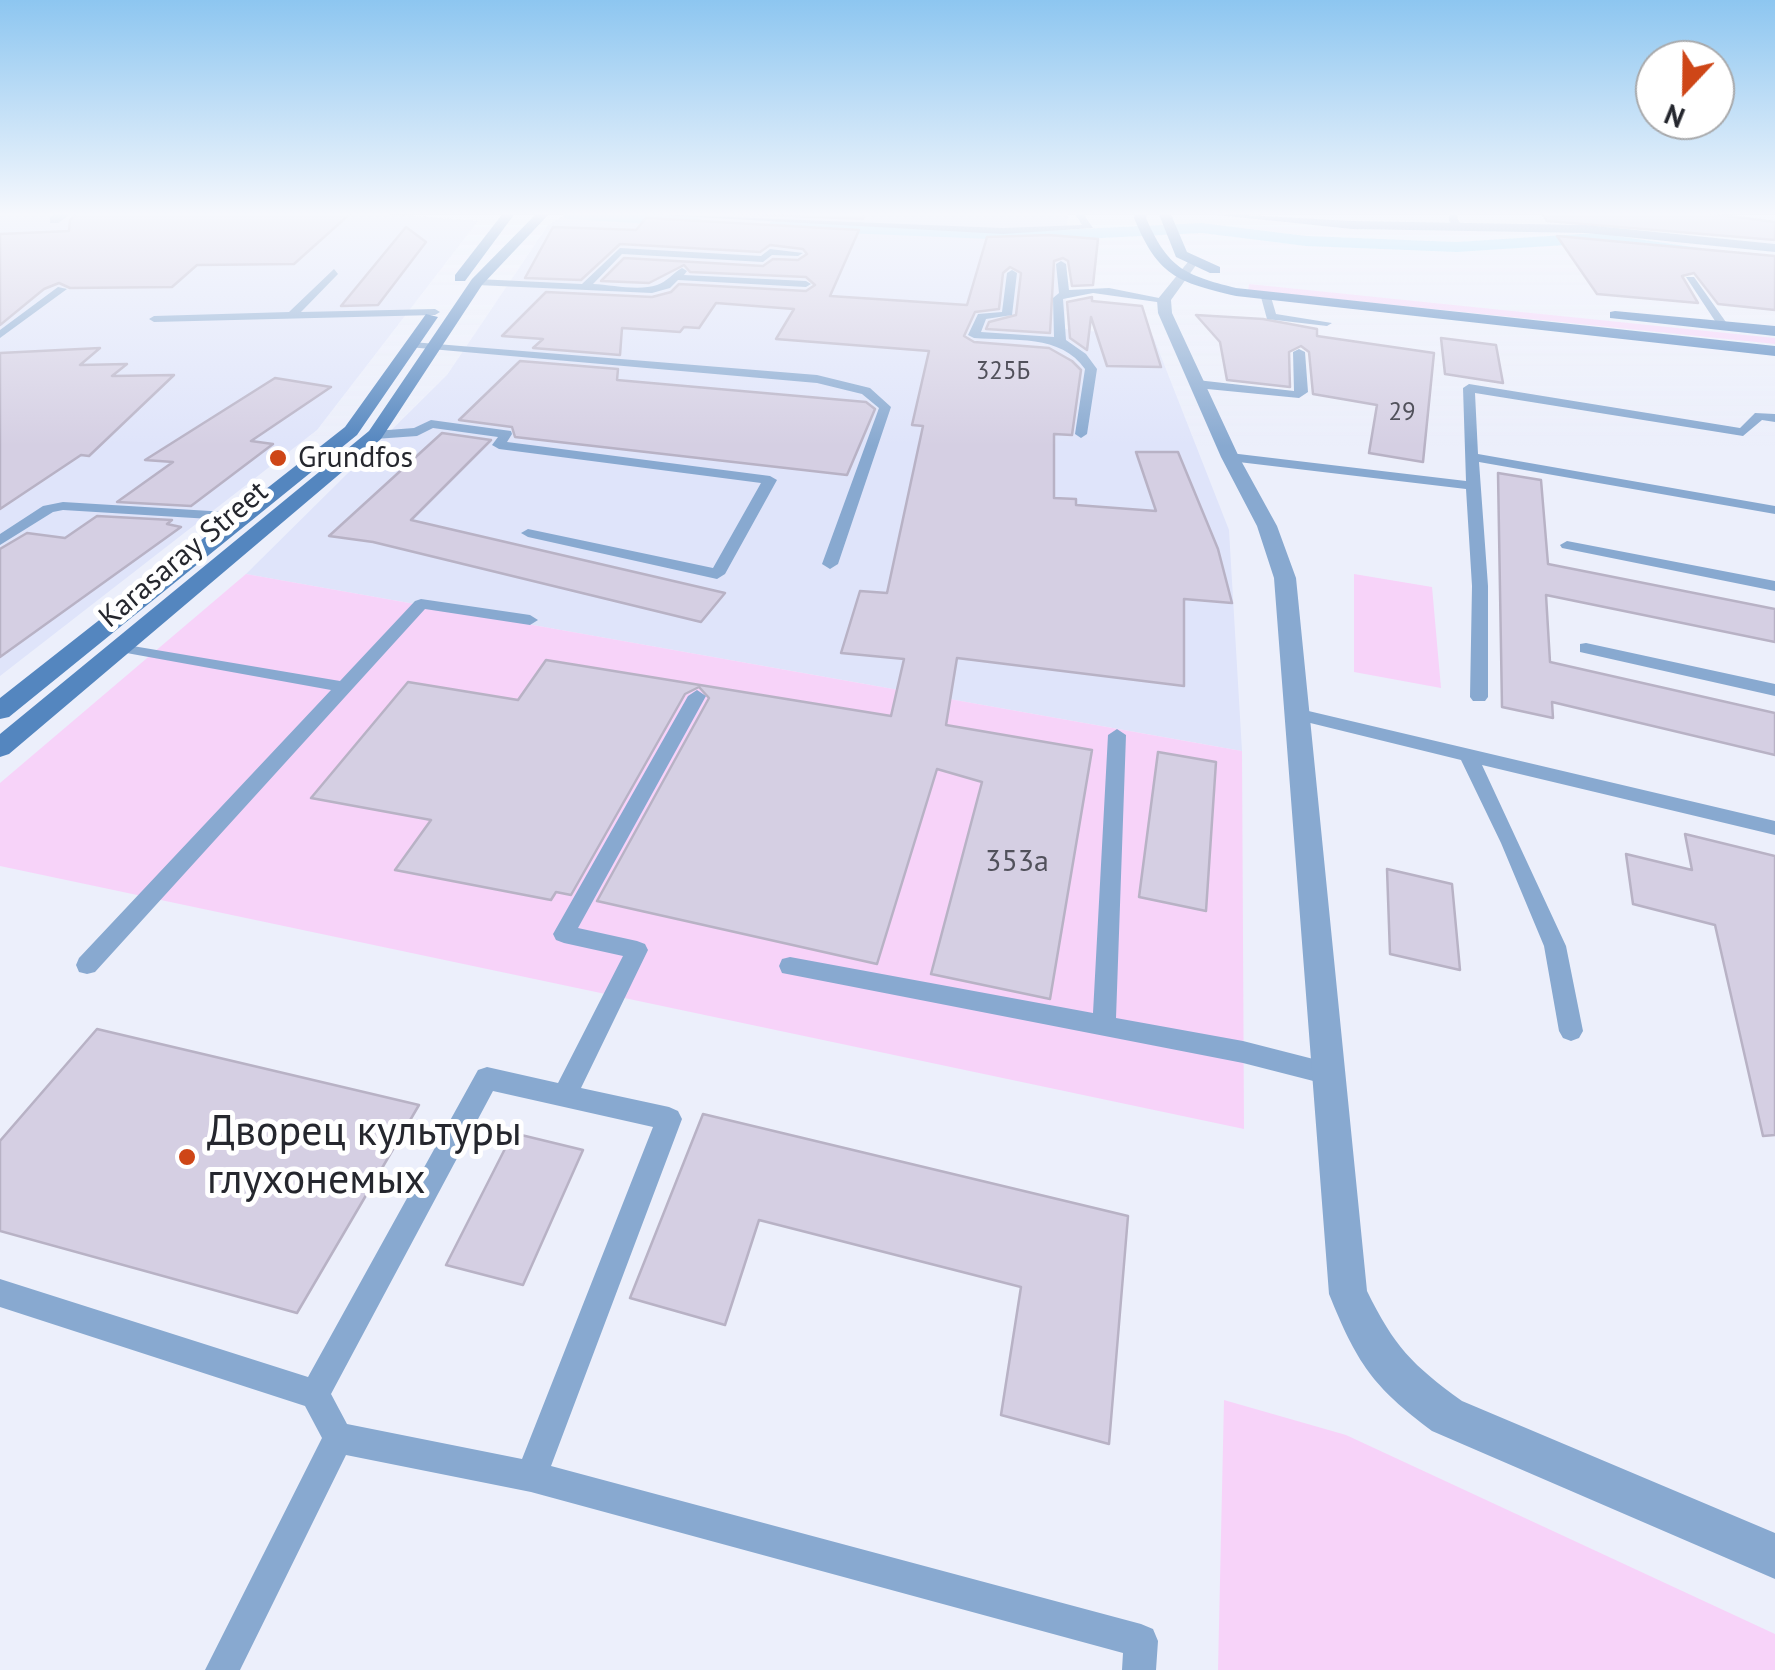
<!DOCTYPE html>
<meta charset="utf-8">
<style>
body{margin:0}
#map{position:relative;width:1775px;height:1670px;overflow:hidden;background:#eceffb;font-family:"PT Sans",sans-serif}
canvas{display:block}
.north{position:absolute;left:1635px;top:40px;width:100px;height:100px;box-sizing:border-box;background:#fff;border:2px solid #a8a9ab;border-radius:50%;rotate:202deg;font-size:28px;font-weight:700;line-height:40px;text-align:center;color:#25272e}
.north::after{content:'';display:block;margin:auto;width:35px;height:45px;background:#ce4617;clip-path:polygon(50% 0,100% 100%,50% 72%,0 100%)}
</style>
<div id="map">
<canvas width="1775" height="1670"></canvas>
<div class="north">N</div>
</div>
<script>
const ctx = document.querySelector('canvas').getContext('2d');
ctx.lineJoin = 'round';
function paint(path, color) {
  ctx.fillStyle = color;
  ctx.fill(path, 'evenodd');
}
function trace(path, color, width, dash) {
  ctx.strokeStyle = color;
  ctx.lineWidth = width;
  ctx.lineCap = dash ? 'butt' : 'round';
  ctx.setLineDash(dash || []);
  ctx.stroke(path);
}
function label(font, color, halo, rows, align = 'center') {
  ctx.font = font + ' "PT Sans",sans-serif';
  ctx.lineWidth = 10;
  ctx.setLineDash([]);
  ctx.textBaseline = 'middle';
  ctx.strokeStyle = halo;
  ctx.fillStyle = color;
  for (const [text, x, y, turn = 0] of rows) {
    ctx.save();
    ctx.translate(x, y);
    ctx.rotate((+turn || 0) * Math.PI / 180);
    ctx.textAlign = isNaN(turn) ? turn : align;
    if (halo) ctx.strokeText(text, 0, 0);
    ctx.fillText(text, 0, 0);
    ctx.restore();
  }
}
paint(new Path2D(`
 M0 212H362L478 221 317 430 0 676Z
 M571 212 1068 214 1065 329 1153 336 1229 530 1242 751 246 574 447 375 548 225Z`), '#dfe4fa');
paint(new Path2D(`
 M1249 284 1775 338V344L1248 290Z
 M246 574 1242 751 1244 1129 0 866V783Z
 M1354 574 1432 587 1441 688 1354 672Z
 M1224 1400 1346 1435 1775 1634V1670H1218Z`), '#f7d3f9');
paint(new Path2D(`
 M563 212 696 217 704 222 696 227 570 219 564 218Z
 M776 221 1041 231 1202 223 1306 236 1457 242 1596 233 1775 259V271L1596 243 1457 252 1306 246 1202 233 1041 241 770 230V222Z`), '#a5e1fd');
const building = new Path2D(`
 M78 212H352L294 264 197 265 172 287 70 288 59 283 44 289 0 325V234L69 231 70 220Z
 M701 212H866L863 219Z
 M1541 212H1696L1775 222V240L1547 221Z
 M646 218 859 230 830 296 967 305 987 237 1049 235 1098 239 1093 285 1072 286 1068 261 1063 258 1054 261 1050 333 986 329 989 322 1016 315 1021 273 1010 267 1003 273 999 309 975 312 964 336 974 342 1049 348 1072 361 1081 370 1072 435 1054 434V498L1076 499V505L1156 511 1136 452H1178L1218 549 1232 603 1184 599V686L957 658 946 725 1092 750 1050 999 931 974 982 782 937 769 877 964 597 901 709 698 699 687 685 694 571 895 556 892 551 900 395 870 431 820 311 798 408 682 518 700 546 660 891 716 904 659 841 653 860 591 887 593 923 426 912 425 929 351 776 339 794 309 716 303 699 328 684 327 680 332 622 328 620 355 533 348 543 339 502 336 546 292 652 297 671 292 679 284 806 291 815 285 806 277 690 272 684 265 649 283 601 281 624 258 763 266 773 259 798 260 807 254 803 249 770 245 760 252 620 244 581 280 525 278 553 227 636 230Z
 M406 227 426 242 378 305 341 306Z
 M1557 236 1775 256V310L1718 304 1694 273 1682 276 1698 303 1597 294Z
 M1092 297V301L1142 306 1161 367 1107 366 1091 317 1087 350 1070 338 1067 302Z
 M1196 315 1263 319 1317 329V336L1434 353 1423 462 1369 453 1377 405 1313 394 1309 352 1301 346 1289 352 1290 387 1227 380 1220 342Z
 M1441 338 1496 345 1503 383 1445 374Z
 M100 348 80 365 127 364 112 376 174 375 89 456 81 455 0 509V353Z
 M520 361 618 369 617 380 866 402 875 409 847 475 515 437 512 427 459 420Z
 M275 378 331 387 251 441 273 444 191 506 117 502 173 462 145 460Z
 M442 433 491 440 411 520 725 593 701 622 373 542 329 536Z
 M1498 473 1541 480 1548 564 1775 609V642L1546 595 1550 662 1775 713V755L1552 702 1553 718 1502 707Z
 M97 516 172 520 167 524 181 527 0 657V549L27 533 65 538Z
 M1158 752 1216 762 1206 911 1139 897Z
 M1685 834 1775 856V1135L1763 1136 1715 925 1633 904 1626 854 1692 870Z
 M1387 869 1452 884 1460 970 1390 954Z
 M97 1029 419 1105 297 1313 0 1231V1141Z
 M703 1114 1128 1216 1109 1444 1001 1415 1021 1287 759 1220 725 1325 630 1298Z
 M513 1133 583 1150 523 1285 446 1265Z`);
paint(building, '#d5cfe3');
trace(building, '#b8b2c5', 2.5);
paint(new Path2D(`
 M605 212 1003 228 1082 225 1074 212H1082L1093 228 1003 234Z
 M1450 212H1458L1457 218 1465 230H1459L1449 221Z
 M620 248 761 256 770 249 803 253 798 256 772 255 763 262 622 254 593 284C612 285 639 291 657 285 667 282 673 273 682 268L687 271 684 275 806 281 811 284 806 287 678 280 670 288 652 293 477 285 472 282 477 279 582 284Z
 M1061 261 1066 264 1069 290 1109 288 1169 300 1164 303 1093 293 1063 299 1066 340 1086 354 1097 369 1087 434 1081 438 1075 434 1085 369C1061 334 1013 341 974 338L968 335 978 314 1002 312 1007 273 1012 270 1017 273 1012 315 986 319 981 332 1054 337 1053 298 1059 293 1056 264Z
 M334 269 338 274 301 312 435 309 440 312 435 315 154 322 149 319 154 316 289 312Z
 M1686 277H1694L1728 325 1727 327H1719Z
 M58 287 67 289 0 338V330Z
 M1266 294 1271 297 1276 314 1332 323 1327 326 1267 319 1261 297Z
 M412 342 817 375 870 388 891 407 838 564 830 569 822 564 879 408 862 394 817 383 408 347V343Z
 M1299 349 1305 352 1308 392 1299 398 1197 388 1191 384 1197 380 1294 391 1293 352Z
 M1469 384 1740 428 1755 413 1775 414V422L1762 420 1743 436 1475 393 1478 454 1775 506V514L1479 462 1488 586V697L1485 701H1473L1470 697 1472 586 1466 489 1230 461 1223 457 1230 453 1466 481 1463 388Z
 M431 420 511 431 512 434 507 442 770 476 777 480 725 574 717 579 528 537 521 533 528 529 713 568 761 483 499 449 492 445 498 437 433 428 417 436 375 439 369 435 375 431 414 428Z
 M63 502 243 513 250 517 243 521 63 510 53 512 0 545V534L43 506Z
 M1567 541 1775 581V591L1562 548 1560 545Z
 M421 599 530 615 538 620 530 625 425 609 95 972 87 974 79 972 76 965 79 958 331 690 121 652 113 647 115 643 340 681 415 601Z
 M1586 643 1775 684V696L1580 652V644Z
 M697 690 706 696 578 928 637 941 645 944 648 950 581 1088 669 1107 678 1111 682 1119 551 1466 1141 1624 1153 1629 1158 1641 1156 1670H1122L1123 1653 531 1492 346 1455 240 1670H205L322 1438 305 1406 0 1307V1279L308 1377 478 1070 487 1067 558 1083 623 956 564 943 556 940 553 934 688 696ZM493 1091 653 1127 522 1459 347 1424 331 1394Z
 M1300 709 1775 821V835L1482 765 1566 946 1583 1031 1579 1038 1571 1041 1563 1038 1559 1031 1544 946 1501 843 1461 760 1294 719 1291 715Z
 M1117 729 1126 735 1116 1018 1243 1041 1329 1063 1338 1066 1341 1074 1338 1082 1329 1085 1243 1063 782 973 779 966 782 959 790 957 1093 1013 1108 735Z`), '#88a9d0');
paint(new Path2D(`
 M59 212H74L58 223H50V217Z
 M1189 212 1352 221 1586 225 1775 244V252L1586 233 1352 229Z
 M1192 257 1199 261 1171 300 1172 313 1239 457 1277 526 1296 578 1367 1291C1394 1346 1412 1365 1462 1401L1775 1533V1579L1432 1431C1372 1386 1357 1363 1329 1294L1274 578 1257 526 1221 457 1158 313 1157 300Z`), '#88a9d0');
paint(new Path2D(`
 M504 212H516L465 281H455V275Z
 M538 212H551L482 285 381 439 9 754 0 757V734L369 431 472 279Z
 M1135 212H1147L1146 218C1168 268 1184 275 1236 288L1775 346V356L1236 296C1177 282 1158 276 1134 218Z
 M1158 212H1170L1187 252 1220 267V273H1210L1176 257Z
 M1615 311 1775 326V336L1610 318V312Z
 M426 314 438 317 357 435 9 717 0 719V698L345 427Z`), '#5486bf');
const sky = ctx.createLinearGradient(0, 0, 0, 446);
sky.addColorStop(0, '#8dc6f0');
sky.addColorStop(0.48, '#f6f8fd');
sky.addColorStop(1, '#f6f8fd00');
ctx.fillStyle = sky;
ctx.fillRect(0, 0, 1775, 446);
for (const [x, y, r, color] of [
 [278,458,10,"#ce4617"],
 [187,1157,10,"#ce4617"]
]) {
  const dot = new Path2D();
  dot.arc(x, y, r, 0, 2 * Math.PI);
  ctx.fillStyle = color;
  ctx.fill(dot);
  trace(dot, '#fff', 4);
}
label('25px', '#51515b', null, [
 ["325Б",1003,372],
 ["29",1402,413]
]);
label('30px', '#25272e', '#fff', [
 ["Grundfos",298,458]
], 'left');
label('30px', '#25272e', '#fff', [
 ["Karasaray Street",184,555,-40]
]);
label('30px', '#51515b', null, [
 ["353а",1017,862]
]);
label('42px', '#25272e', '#fff', [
 ["Дворец культуры",207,1133],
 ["глухонемых",207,1181]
], 'left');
</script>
